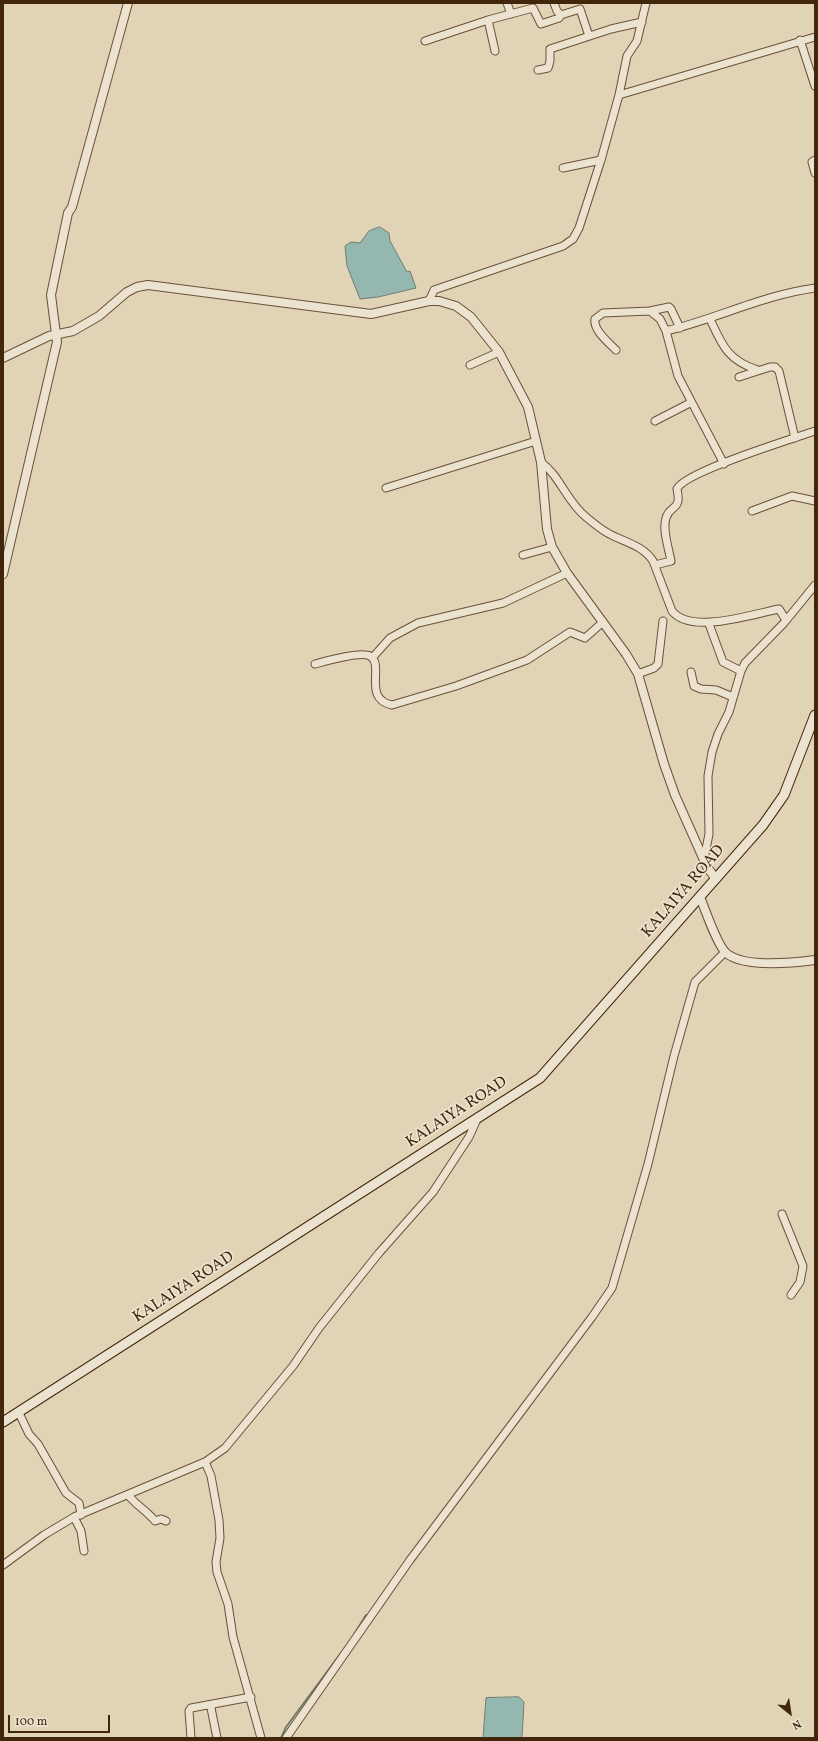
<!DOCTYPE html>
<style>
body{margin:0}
#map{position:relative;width:818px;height:1741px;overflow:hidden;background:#e1d3b6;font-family:Vollkorn,serif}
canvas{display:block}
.frame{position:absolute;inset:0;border:4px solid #42260b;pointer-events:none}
.north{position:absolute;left:770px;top:1693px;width:40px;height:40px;-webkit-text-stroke:3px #ece2d0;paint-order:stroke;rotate:150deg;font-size:11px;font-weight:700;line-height:16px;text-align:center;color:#42260b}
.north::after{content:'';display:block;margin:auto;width:14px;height:18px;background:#42260b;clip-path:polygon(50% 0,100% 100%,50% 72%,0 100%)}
.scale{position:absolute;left:8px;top:1715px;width:102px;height:18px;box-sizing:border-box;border:2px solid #42260b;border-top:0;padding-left:5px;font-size:12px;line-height:14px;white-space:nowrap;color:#42260b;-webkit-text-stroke:3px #ece2d0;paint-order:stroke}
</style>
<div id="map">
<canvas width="818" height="1741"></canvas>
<div class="frame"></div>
<div class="north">N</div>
<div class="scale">100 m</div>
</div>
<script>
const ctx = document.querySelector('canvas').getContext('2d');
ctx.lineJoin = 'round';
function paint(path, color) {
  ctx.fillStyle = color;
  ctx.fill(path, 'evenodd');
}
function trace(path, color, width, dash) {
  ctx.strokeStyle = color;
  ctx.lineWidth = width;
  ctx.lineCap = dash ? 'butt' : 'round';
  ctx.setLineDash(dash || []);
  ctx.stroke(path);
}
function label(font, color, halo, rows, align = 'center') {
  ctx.font = font + ' Vollkorn,serif';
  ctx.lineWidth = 3.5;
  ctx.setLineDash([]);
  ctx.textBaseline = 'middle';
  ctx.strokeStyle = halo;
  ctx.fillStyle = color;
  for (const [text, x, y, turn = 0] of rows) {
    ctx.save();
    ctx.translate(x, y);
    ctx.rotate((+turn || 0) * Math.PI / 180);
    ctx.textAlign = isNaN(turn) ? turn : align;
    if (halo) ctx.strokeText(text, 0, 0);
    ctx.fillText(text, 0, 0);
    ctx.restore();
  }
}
const water = new Path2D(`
 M380 227 389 233 390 241 407 272 410 271 416 288 378 297 360 299 347 266 345 246 351 242 360 243 369 231Z
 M519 1697 524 1702 522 1738H483L486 1698Z`);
paint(water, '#94b7b0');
trace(water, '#737d6e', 1);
trace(new Path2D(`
 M355 1633 366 1615
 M281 1738 286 1727 341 1653`), '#737d6e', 2);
const minor = new Path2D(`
 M507 3 511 14
 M554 3 557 11 561 15 580 9 589 36
 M488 20 495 51
 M800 40 815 86
 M425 41 488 20 533 8 541 24 559 18 561 15
 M538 70 548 68 550 61V49L611 29 642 22
 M619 95 815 37
 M815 160 812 162 815 173
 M563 168 601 160
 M429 301 434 290 563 246 573 239 579 228 601 160 619 95 627 56 637 41 646 3
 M650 311 669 307 671 309 680 328
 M710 319C722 345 728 361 758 370
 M666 331 678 376 724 464
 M616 350C608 342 593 330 595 319L603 313 650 311 660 319 666 331C716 319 763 295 815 288
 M470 365 499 352
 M739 377 770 367H775L779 371 795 438
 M655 421 690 403
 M541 462C560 476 567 502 586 517 592 522 599 528 606 532 622 542 642 544 653 561L672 611C691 635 752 614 779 609L786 620
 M386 488 536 441
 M752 511 792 496 815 501
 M523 555 552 547
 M655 565 671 561C669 549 662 530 666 518 670 504 682 512 677 489 684 472 792 439 815 431
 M709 624 723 662 741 671
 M373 657 390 638 418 623 503 603 567 573
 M315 664C326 661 361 651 370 656 385 664 362 699 392 705L456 686 527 660 570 632 585 638 603 622
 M691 672 694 686 701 689 716 690 733 697
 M638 674 654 668 658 664 663 621
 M704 859 709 834 708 776 712 752 718 734 729 712 741 671 745 663 784 623 815 585
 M782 1214 803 1266 800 1282 791 1295
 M19 1413 29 1434 38 1444 66 1493 79 1503 81 1515
 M205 1462 211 1476 219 1520 220 1538 216 1562 217 1572 228 1604 233 1637 261 1738
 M128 1495C137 1506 146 1510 155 1521L161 1519 166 1521
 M74 1517 81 1531 84 1551
 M3 1565 44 1535 74 1517 205 1462 225 1448 293 1366 319 1328 379 1253 433 1192 469 1137 478 1117
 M212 1705 211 1708 217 1738
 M191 1738 189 1711 191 1708 251 1697
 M286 1738 410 1560 592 1317 612 1288 648 1164 674 1056 695 982 725 952`);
const tertiary = new Path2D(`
 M3 358 49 336 73 331 99 316 127 292 137 287 148 285 371 314 429 301H439L456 306 471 317 499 352 528 407 541 462 547 529 552 547 567 573 626 654 638 674 664 764 675 795 707 867 716 879
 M3 574 57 342 51 295 68 213 72 207 128 3
 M700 897C705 909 717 945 726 953 744 968 792 963 815 960`);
const secondary = new Path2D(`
 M3 1422 540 1078 763 825 784 795 815 715`);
trace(minor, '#6a5136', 9);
trace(tertiary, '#6a5136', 10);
trace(secondary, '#42260b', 11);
trace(minor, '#ece2d0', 7);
trace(tertiary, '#ece2d0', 8);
trace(secondary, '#ece2d0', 9);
label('16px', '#42260b', '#ece2d0', [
 ["KALAIYA ROAD",684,892,-49],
 ["KALAIYA ROAD",457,1113,-33],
 ["KALAIYA ROAD",184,1288,-33]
]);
</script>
